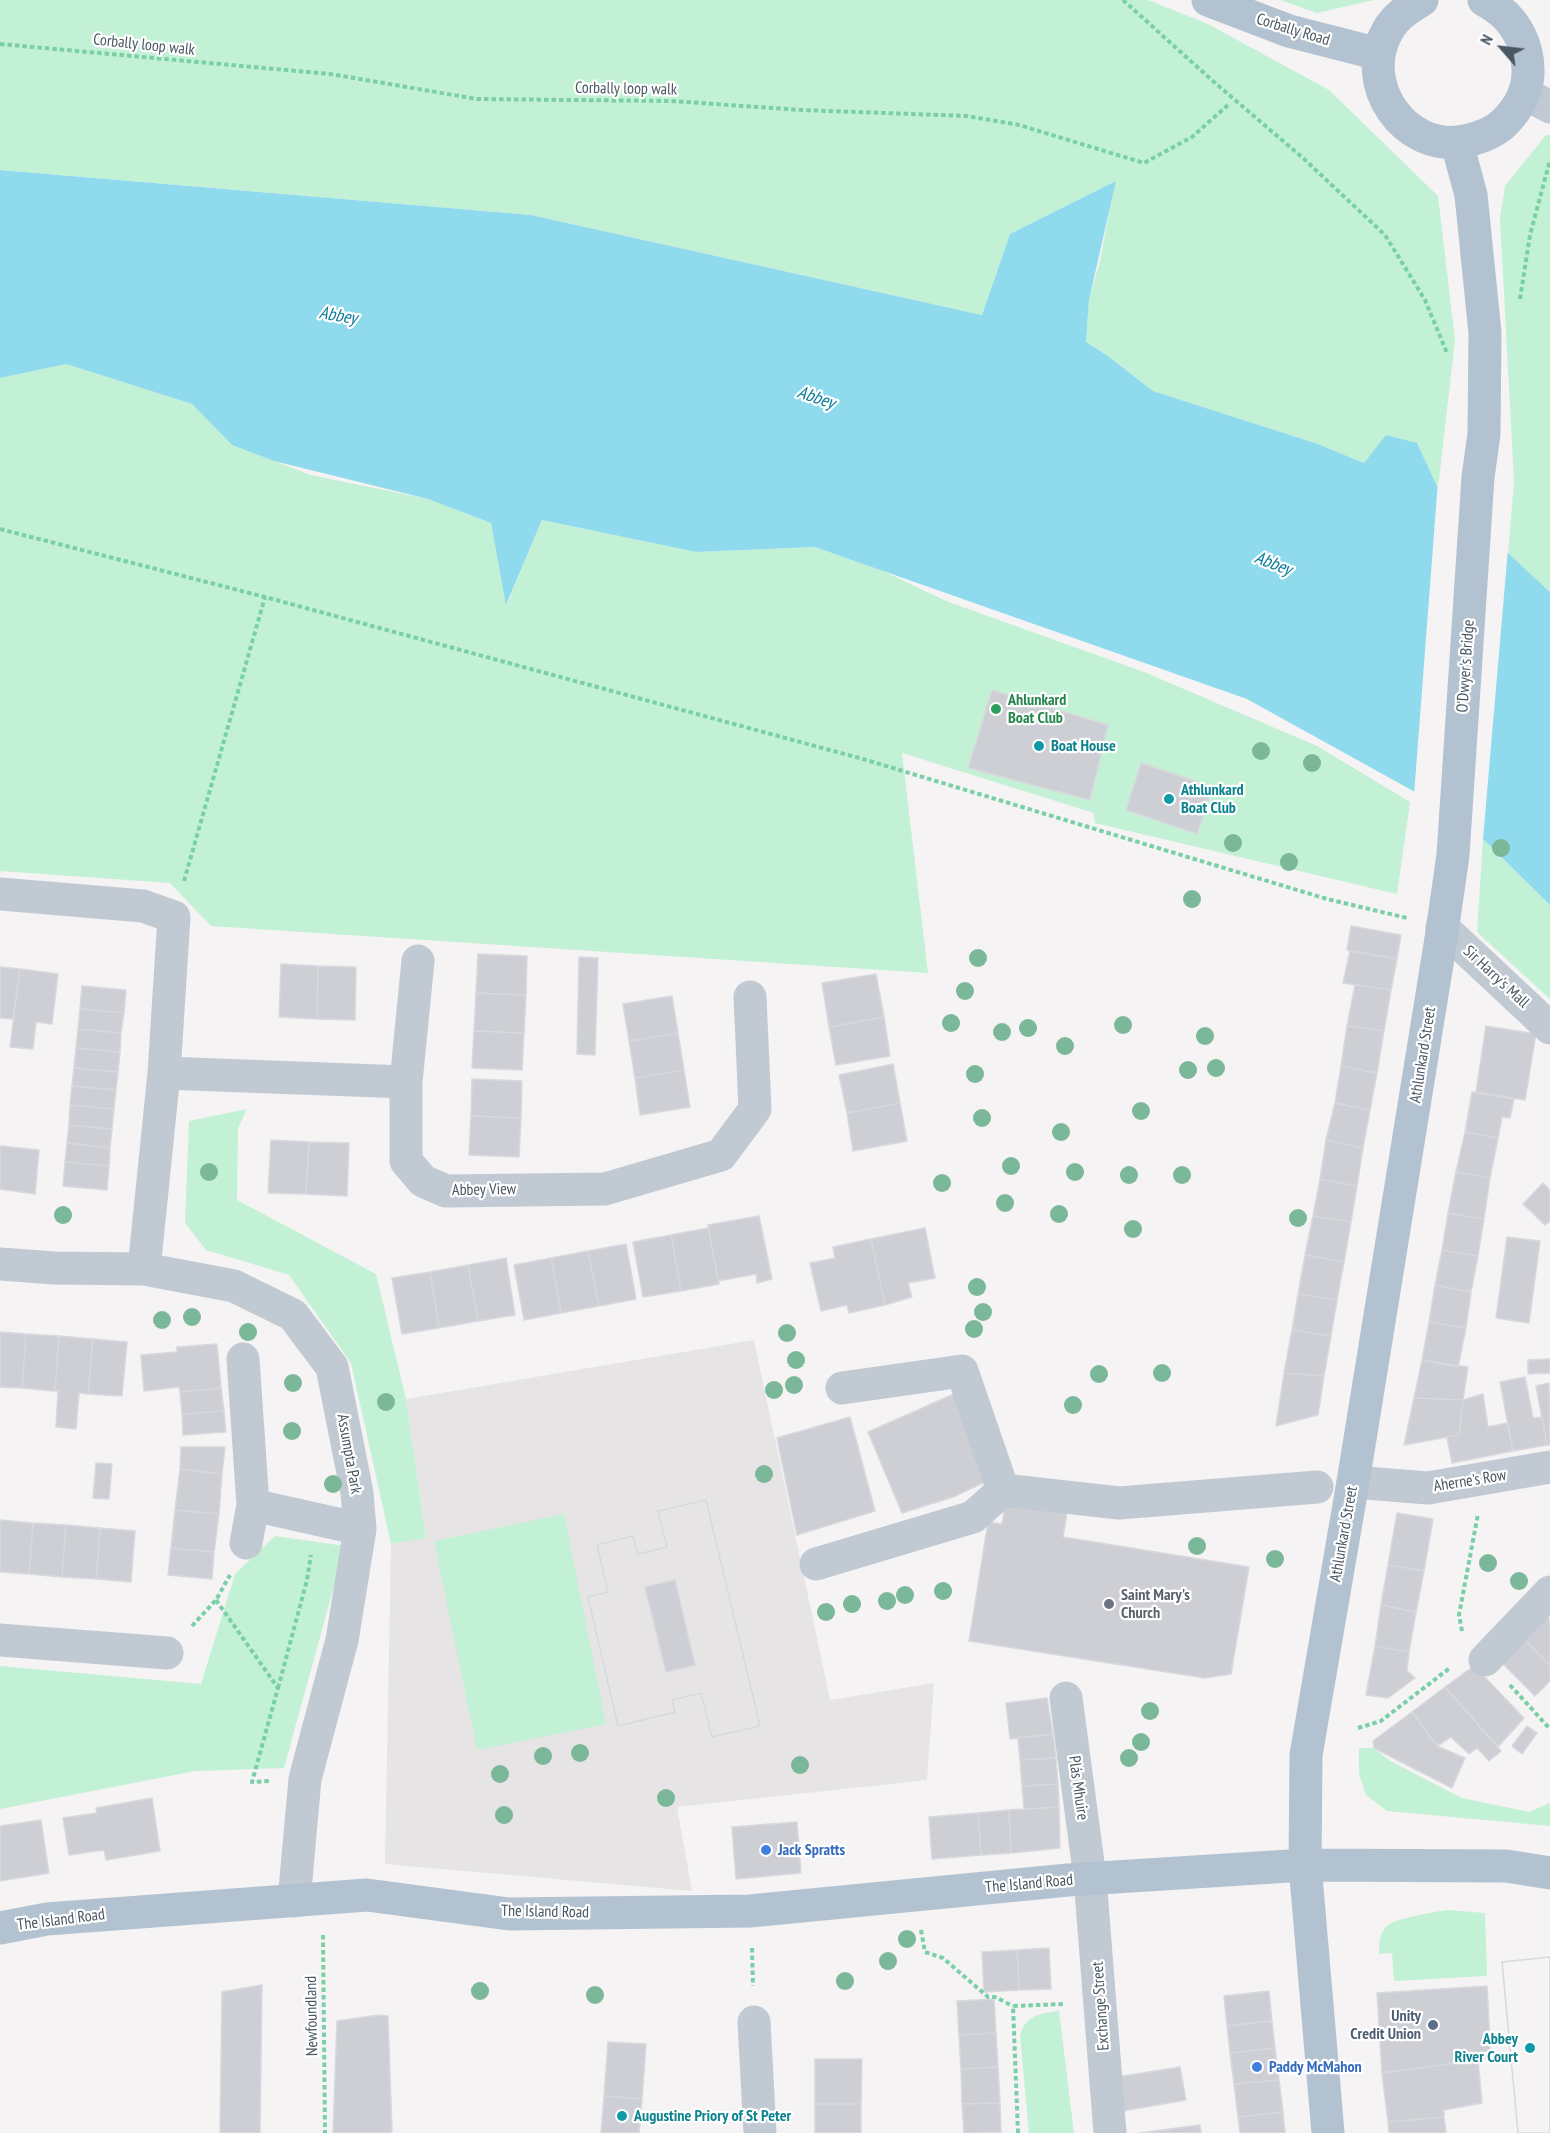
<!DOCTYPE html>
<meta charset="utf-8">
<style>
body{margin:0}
#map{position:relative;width:1550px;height:2133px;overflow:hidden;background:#f5f3f3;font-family:"PT Sans Narrow",sans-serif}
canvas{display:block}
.north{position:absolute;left:1472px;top:18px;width:60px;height:60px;-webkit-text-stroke:4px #fff;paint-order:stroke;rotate:298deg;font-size:16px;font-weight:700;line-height:24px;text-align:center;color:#4a5661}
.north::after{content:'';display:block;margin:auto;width:21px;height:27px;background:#4a5661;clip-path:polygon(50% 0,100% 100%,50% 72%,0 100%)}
</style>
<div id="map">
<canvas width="1550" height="2133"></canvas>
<div class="north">N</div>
</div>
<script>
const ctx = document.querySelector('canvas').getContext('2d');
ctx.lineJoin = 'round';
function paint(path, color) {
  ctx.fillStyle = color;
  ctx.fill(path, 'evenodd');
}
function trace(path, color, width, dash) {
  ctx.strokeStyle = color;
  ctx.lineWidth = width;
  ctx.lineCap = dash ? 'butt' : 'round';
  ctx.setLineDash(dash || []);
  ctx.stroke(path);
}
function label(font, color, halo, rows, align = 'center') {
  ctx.font = font + ' "PT Sans Narrow",sans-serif';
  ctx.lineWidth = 4.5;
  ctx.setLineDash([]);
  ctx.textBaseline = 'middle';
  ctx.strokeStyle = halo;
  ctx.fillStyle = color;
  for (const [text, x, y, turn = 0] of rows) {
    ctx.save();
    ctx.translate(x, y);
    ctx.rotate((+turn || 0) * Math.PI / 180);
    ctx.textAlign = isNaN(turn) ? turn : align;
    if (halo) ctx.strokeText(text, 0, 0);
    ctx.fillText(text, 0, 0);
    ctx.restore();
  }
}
paint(new Path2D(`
 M754 1340 830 1700 934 1683 927 1780 677 1807 692 1891 385 1864 391 1544 426 1537 406 1399Z`), '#e6e4e5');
paint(new Path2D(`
 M0 0H1148L1208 24 1329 90 1438 196 1455 340 1438 488 1417 443 1364 463 1318 444 1153 391 1108 356 1086 342 1089 300 1100 261 1115 182 1010 234 982 315 531 215 0 170Z
 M1280 0H1374L1317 13Z
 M1546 135H1550V592L1508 553 1514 482 1500 218 1505 186Z
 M66 364 192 404 232 445 311 475 428 499 491 523 507 604 542 520 696 552 815 547 879 569 946 601 1144 672 1317 746 1410 802 1397 894 1095 823 1094 813 902 753 928 973 211 926 170 883 0 871V378Z
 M1483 839 1550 905V999L1477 932Z
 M247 1109 238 1128 237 1200 376 1274 406 1399 426 1538 391 1544 351 1363 289 1275 206 1250 185 1223 189 1121Z
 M564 1514 606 1724 477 1750 434 1541Z
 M275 1536 345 1546 284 1768 195 1771 0 1809V1666L201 1684 235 1574Z
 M1359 1748H1374L1390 1761 1462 1798 1529 1812 1550 1803V1826L1387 1811 1366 1795 1359 1774Z
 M1448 1910 1485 1913 1487 1976 1394 1981 1392 1953 1379 1954C1379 1924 1388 1922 1415 1916 1426 1914 1437 1911 1448 1910Z
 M1059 2011 1074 2133H1029L1020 2035C1027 2014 1039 2014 1059 2011Z`), '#c3f1d5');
paint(new Path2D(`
 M0 170 531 215 982 315 1010 234 1116 181 1089 300 1086 342 1108 356 1153 391 1318 444 1364 463 1386 435 1417 443 1438 488 1550 592V905L1483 839 1415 792 1247 699 815 547 696 552 542 520 506 605 491 523 428 499 274 461 232 445 192 404 66 364 0 378Z`), '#90daee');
paint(new Path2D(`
 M1438 481 1441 486 1508 549 1483 839 1474 836 1414 795Z`), '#f5f3f3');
const building = new Path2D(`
 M992 690 1108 725 1090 800 968 768Z
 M1141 763 1213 787 1197 834 1126 810Z
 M1351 926 1401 935 1397 959 1347 950Z
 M1350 951 1397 959 1391 990 1343 983Z
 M478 954 527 956 526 995 476 993Z
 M579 957 598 958 595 1055 577 1054Z
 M281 964 318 966 317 1019 279 1017Z
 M318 966 356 967 355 1020 317 1019Z
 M0 967 20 969 13 1019 0 1018Z
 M20 969 58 974 52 1024 36 1022 33 1049 10 1047Z
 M876 974 884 1017 829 1027 822 983Z
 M1355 985 1391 990 1384 1031 1347 1026Z
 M82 986 126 990 124 1013 80 1009Z
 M476 993 526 995 524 1033 474 1031Z
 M672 996 678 1033 629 1041 623 1004Z
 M80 1009 124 1013 121 1033 78 1029Z
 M884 1017 890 1056 836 1065 829 1027Z
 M1347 1026 1384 1031 1377 1073 1341 1066Z
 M1486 1026 1536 1034 1525 1100 1476 1092Z
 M78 1029 121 1033 120 1052 76 1048Z
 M474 1031 524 1033 522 1070 472 1068Z
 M678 1033 684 1070 635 1078 629 1041Z
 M76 1048 120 1052 118 1072 74 1068Z
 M893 1064 900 1103 847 1113 839 1075Z
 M1341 1066 1377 1073 1370 1110 1335 1103Z
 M74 1068 118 1072 116 1090 72 1086Z
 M684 1070 690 1107 640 1115 635 1078Z
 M472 1079 522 1081 521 1118 471 1116Z
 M72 1086 116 1090 114 1109 70 1105Z
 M1472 1092 1514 1099 1510 1118 1502 1117 1498 1138 1465 1132Z
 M900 1103 907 1141 853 1151 847 1113Z
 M1335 1103 1370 1110 1363 1148 1326 1140Z
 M70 1105 114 1109 112 1129 69 1125Z
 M471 1116 521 1118 519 1157 469 1155Z
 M69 1125 112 1129 110 1148 67 1143Z
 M1465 1132 1498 1138 1490 1178 1456 1172Z
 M271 1140 309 1142 306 1194 268 1193Z
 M1326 1140 1363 1148 1357 1186 1320 1179Z
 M309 1142 349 1143 347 1196 306 1194Z
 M67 1143 110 1148 109 1166 65 1162Z
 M0 1146 39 1150 35 1194 0 1189Z
 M65 1162 109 1166 107 1190 63 1186Z
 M1456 1172 1490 1178 1484 1219 1448 1213Z
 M1320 1179 1357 1186 1351 1222 1313 1216Z
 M1543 1183 1550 1190V1221L1545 1225 1523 1204Z
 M1448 1213 1484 1219 1478 1256 1442 1250Z
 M759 1216 772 1279 757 1283 756 1274 718 1281 708 1225Z
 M1313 1216 1351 1222 1344 1262 1305 1255Z
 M708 1228 719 1284 681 1291 671 1235Z
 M925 1228 935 1278 908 1283 912 1297 885 1305 871 1239Z
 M671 1235 681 1291 643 1297 633 1242Z
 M1507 1237 1540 1241 1529 1323 1496 1318Z
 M871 1239 885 1305 849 1313 847 1305 821 1311 810 1263 835 1258 833 1247Z
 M626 1244 636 1299 599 1306 588 1251Z
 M1442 1250 1478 1256 1471 1292 1435 1285Z
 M588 1251 599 1306 561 1313 551 1258Z
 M1305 1255 1344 1262 1337 1300 1298 1294Z
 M506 1258 515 1315 478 1321 468 1265Z
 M551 1258 561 1313 524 1320 514 1265Z
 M468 1265 478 1321 439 1328 430 1272Z
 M430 1272 439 1328 402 1334 392 1278Z
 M1435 1285 1471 1292 1466 1328 1429 1322Z
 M1298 1294 1337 1300 1331 1336 1292 1330Z
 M1429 1322 1466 1328 1458 1367 1422 1360Z
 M1292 1330 1331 1336 1324 1376 1284 1373Z
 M0 1332 26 1334 22 1388 0 1387Z
 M26 1334 59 1336 55 1391 22 1388Z
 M59 1336 93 1339 88 1394 79 1393 76 1429 56 1427 58 1391H55Z
 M93 1339 127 1342 122 1396 88 1394Z
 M217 1344 221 1388 180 1392 179 1387 144 1391 141 1355 177 1352V1347Z
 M1550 1359V1373L1528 1374V1360Z
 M1422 1360 1468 1367 1463 1400 1414 1398Z
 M1284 1373 1324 1376 1318 1415 1276 1426Z
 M1525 1377 1533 1418 1542 1417 1547 1445 1513 1451 1500 1382Z
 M1549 1383 1550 1445H1547L1536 1386Z
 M221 1388 224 1411 182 1414 180 1392Z
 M954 1394 989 1480 953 1497 902 1513 868 1432Z
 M1483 1394 1488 1427 1507 1423 1513 1451 1452 1463 1447 1437 1459 1435 1463 1400Z
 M1414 1398 1463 1400 1459 1435 1404 1445Z
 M224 1411 226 1432 183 1435 182 1414Z
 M850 1417 875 1511 797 1535 777 1438Z
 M181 1447H225L222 1474 180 1469Z
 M96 1463 112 1464 109 1499 93 1498Z
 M180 1469 222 1474 219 1514 175 1510Z
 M1006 1498 1068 1507 1063 1537 1249 1567 1231 1674 1205 1678 969 1641 988 1522 1002 1524Z
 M706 1500 760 1726 712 1737 701 1693 672 1700 675 1712 618 1726 588 1597 608 1592 597 1545 633 1536 638 1554 667 1547 658 1511ZM675 1580 695 1665 666 1672 645 1587Z
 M706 1500 760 1726 712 1737 701 1693 672 1700 675 1712 618 1726 588 1597 608 1592 597 1545 633 1536 638 1554 667 1547 658 1511Z
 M175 1510 219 1514 214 1552 171 1548Z
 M1397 1513 1433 1519 1424 1571 1388 1565Z
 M0 1520 33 1523 29 1574 0 1572Z
 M33 1523 66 1525 62 1577 29 1574Z
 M66 1525 100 1528 96 1579 62 1577Z
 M100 1528 135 1531 131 1582 96 1579Z
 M171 1548 214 1552 212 1579 168 1575Z
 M1388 1565 1424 1571 1416 1612 1381 1605Z
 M1381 1605 1416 1612 1409 1652 1375 1646Z
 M1545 1615 1550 1620V1666L1523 1638Z
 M1523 1638 1550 1666V1681L1535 1696 1500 1661Z
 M1375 1646 1409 1652 1407 1671 1415 1678 1388 1698 1366 1695Z
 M1474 1666 1524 1718 1498 1747 1445 1687Z
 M1445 1687 1501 1751 1489 1761 1477 1748 1469 1754 1451 1737 1437 1746 1412 1712Z
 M1047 1698 1053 1734 1010 1739 1006 1703Z
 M1412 1712 1437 1746 1465 1758 1452 1788 1374 1748 1373 1741Z
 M1527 1726 1537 1733 1522 1754 1512 1746Z
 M1053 1734 1056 1758 1020 1760 1018 1738Z
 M1056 1758 1058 1784 1022 1786 1020 1760Z
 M1058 1784 1059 1807 1024 1809 1022 1786Z
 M152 1798 160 1851 106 1860 104 1850 69 1855 63 1818 97 1813 96 1808Z
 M1059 1807 1060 1848 1011 1853 1009 1810Z
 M1009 1810 1011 1853 981 1855 978 1813Z
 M978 1813 981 1855 932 1859 929 1817Z
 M41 1820 49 1873 0 1881V1826Z
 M797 1822 801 1873 736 1879 732 1827Z
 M1049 1948 1051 1989 1019 1990 1017 1950Z
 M1017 1950 1019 1990 984 1992 982 1952Z
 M1550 1957V2133H1518L1502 1962Z
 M1550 1957V2133H1518L1502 1962Z
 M262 1985 260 2133H220L222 1992Z
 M1487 1986 1491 2058 1382 2073 1377 1993Z
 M1269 1991 1272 2021 1227 2026 1224 1996Z
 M994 1999 996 2033 959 2035 957 2001Z
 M379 2015 388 2016 392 2133H333L337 2021Z
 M1272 2021 1275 2048 1230 2053 1227 2026Z
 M996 2033 998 2067 961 2069 959 2035Z
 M608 2042 646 2044 642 2099 604 2096Z
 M1275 2048 1279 2080 1234 2084 1230 2053Z
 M815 2059H862L861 2104H815Z
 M1478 2060 1482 2103 1444 2110V2117L1388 2122 1382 2073Z
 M998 2067 1000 2103 962 2104 961 2069Z
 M1180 2067 1186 2100 1123 2111 1117 2077Z
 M1279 2080 1283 2112 1238 2117 1234 2084Z
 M604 2096 642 2099 639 2133H601Z
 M1000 2103 1001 2132 964 2133 962 2104Z
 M815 2104H861V2133H815Z
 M1283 2112 1285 2133H1240L1238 2117Z
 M1444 2117 1446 2133H1389L1388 2122Z
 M1200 2125 1201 2133H1139Z`);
paint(building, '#cdcfd5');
trace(building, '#d7d9de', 1.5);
trace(new Path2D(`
 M1123 0 1214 82 1303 158 1385 235 1425 300 1447 353
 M0 44 330 74 477 99 672 101 801 110 967 116 1019 125 1144 163 1192 137 1229 104
 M1520 299 1530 235 1550 160
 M0 529 265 597 863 759 1327 899 1407 918
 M184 881 265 597
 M216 1600 278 1688 252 1782 269 1781
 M192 1626 216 1600 230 1575
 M1462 1631 1459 1615 1478 1514
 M1510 1685 1550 1729
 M278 1688 307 1580 311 1555
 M1358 1728 1381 1721 1451 1667
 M921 1930 925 1952 943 1958 988 1997H995L1013 2006
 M323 1935 325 2133
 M752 1948 753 1986
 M1018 2133 1013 2006 1064 2004`), '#7ad0a6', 4, [4.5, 3]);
trace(new Path2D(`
 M1524 93 1550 107
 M0 894 143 906 174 917 164 1073 144 1269
 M1442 927 1550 1028
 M164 1073 406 1082V1161L423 1181 446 1191 605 1189 721 1155 755 1109 750 997
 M406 1082 418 961
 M0 1264 54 1268 144 1269 234 1286 293 1315 332 1367 357 1493 360 1529 342 1640 305 1779 294 1901
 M243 1359 253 1505 360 1529
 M842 1388 962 1371 1003 1490
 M1353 1482 1428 1488 1550 1467
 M246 1543 253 1505
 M816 1564 973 1517 1003 1490 1119 1503 1317 1487
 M0 1640 167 1653
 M1485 1660 1550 1592
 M1066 1698 1090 1878 1110 2133
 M754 2022 760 2133`), '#c1cad2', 33);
trace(new Path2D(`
 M1208 0 1289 31 1379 54
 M1422 0C1409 8 1396 16 1388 30 1357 83 1404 153 1465 141 1480 138 1494 133 1505 122 1519 108 1529 89 1528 69 1527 38 1511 14 1484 0
 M0 1928 47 1919 367 1895 509 1914 750 1911 1068 1880 1305 1865 1506 1866 1550 1873
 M1328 2133 1305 1865 1306 1755 1353 1482 1441 939 1453 855 1478 477 1484 434 1485 333 1471 195 1457 143`), '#b3c2d1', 33);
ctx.fillStyle = '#7bb799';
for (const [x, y] of [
 [1261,751],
 [1312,763],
 [1233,843],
 [1501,848],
 [1289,862],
 [1192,899],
 [978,958],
 [965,991],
 [951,1023],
 [1123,1025],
 [1028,1028],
 [1002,1032],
 [1205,1036],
 [1065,1046],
 [1216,1068],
 [1188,1070],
 [975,1074],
 [1141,1111],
 [982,1118],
 [1061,1132],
 [1011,1166],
 [209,1172],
 [1075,1172],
 [1129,1175],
 [1182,1175],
 [942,1183],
 [1005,1203],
 [1059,1214],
 [63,1215],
 [1298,1218],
 [1133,1229],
 [977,1287],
 [983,1312],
 [192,1317],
 [162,1320],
 [974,1329],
 [248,1332],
 [787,1333],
 [796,1360],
 [1162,1373],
 [1099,1374],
 [293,1383],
 [794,1385],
 [774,1390],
 [386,1402],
 [1073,1405],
 [292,1431],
 [764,1474],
 [333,1484],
 [1197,1546],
 [1275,1559],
 [1488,1563],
 [1519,1581],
 [943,1591],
 [905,1595],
 [887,1601],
 [852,1604],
 [826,1612],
 [1150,1711],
 [1141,1742],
 [580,1753],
 [543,1756],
 [1129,1758],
 [800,1765],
 [500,1774],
 [666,1798],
 [504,1815],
 [907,1939],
 [888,1961],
 [845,1981],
 [480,1991],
 [595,1995]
]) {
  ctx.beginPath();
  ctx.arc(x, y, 9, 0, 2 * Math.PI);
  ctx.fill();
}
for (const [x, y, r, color] of [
 [996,709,6,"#2e9e5b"],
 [1039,746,6,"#0f9aa8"],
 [1169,799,6,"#0f9aa8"],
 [1109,1604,6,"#6b7280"],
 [766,1850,6,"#3f7fe0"],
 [1433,2025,6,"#5c6f8a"],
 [1530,2048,6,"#0f9aa8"],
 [1257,2067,6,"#3f7fe0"],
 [622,2116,6,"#0f9aa8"]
]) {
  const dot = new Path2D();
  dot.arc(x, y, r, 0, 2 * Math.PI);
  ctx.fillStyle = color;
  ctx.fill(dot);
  trace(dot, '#fff', 2);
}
label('16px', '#4a5661', '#fff', [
 ["Corbally Road",1293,30,17],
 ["Corbally loop walk",144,45,6],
 ["Corbally loop walk",626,89,1],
 ["O'Dwyer's Bridge",1466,666,-86],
 ["Sir Harry's Mall",1496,977,43],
 ["Athlunkard Street",1423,1055,-81],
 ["Abbey View",484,1190,-1],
 ["Assumpta Park",349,1454,80],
 ["Aherne's Row",1470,1481,-9],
 ["Athlunkard Street",1344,1534,-80],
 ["Plás Mhuire",1078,1788,82],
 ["The Island Road",1029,1884,-5],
 ["The Island Road",545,1912,1],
 ["The Island Road",61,1920,-7],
 ["Exchange Street",1101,2006,-94],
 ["Newfoundland",312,2016,-91]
]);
label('bold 16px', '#27864d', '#fff', [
 ["Ahlunkard",1008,700],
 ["Boat Club",1008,718]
], 'left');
label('bold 16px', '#0d838f', '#fff', [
 ["Boat House",1051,746],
 ["Athlunkard",1181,790],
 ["Boat Club",1181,808],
 ["Abbey",1518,2039,"right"],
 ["River Court",1518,2057,"right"],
 ["Augustine Priory of St Peter",634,2116]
], 'left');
label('bold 16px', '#5b616d', '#fff', [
 ["Saint Mary's",1121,1595],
 ["Church",1121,1613]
], 'left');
label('bold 16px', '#366cbe', '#fff', [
 ["Jack Spratts",778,1850],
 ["Paddy McMahon",1269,2067]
], 'left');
label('bold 16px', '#4e5e75', '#fff', [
 ["Unity",1421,2016],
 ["Credit Union",1421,2034]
], 'right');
label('italic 18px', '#0c7c9b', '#fff', [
 ["Abbey",338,316,9],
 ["Abbey",816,398,19],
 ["Abbey",1273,564,21]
]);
</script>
